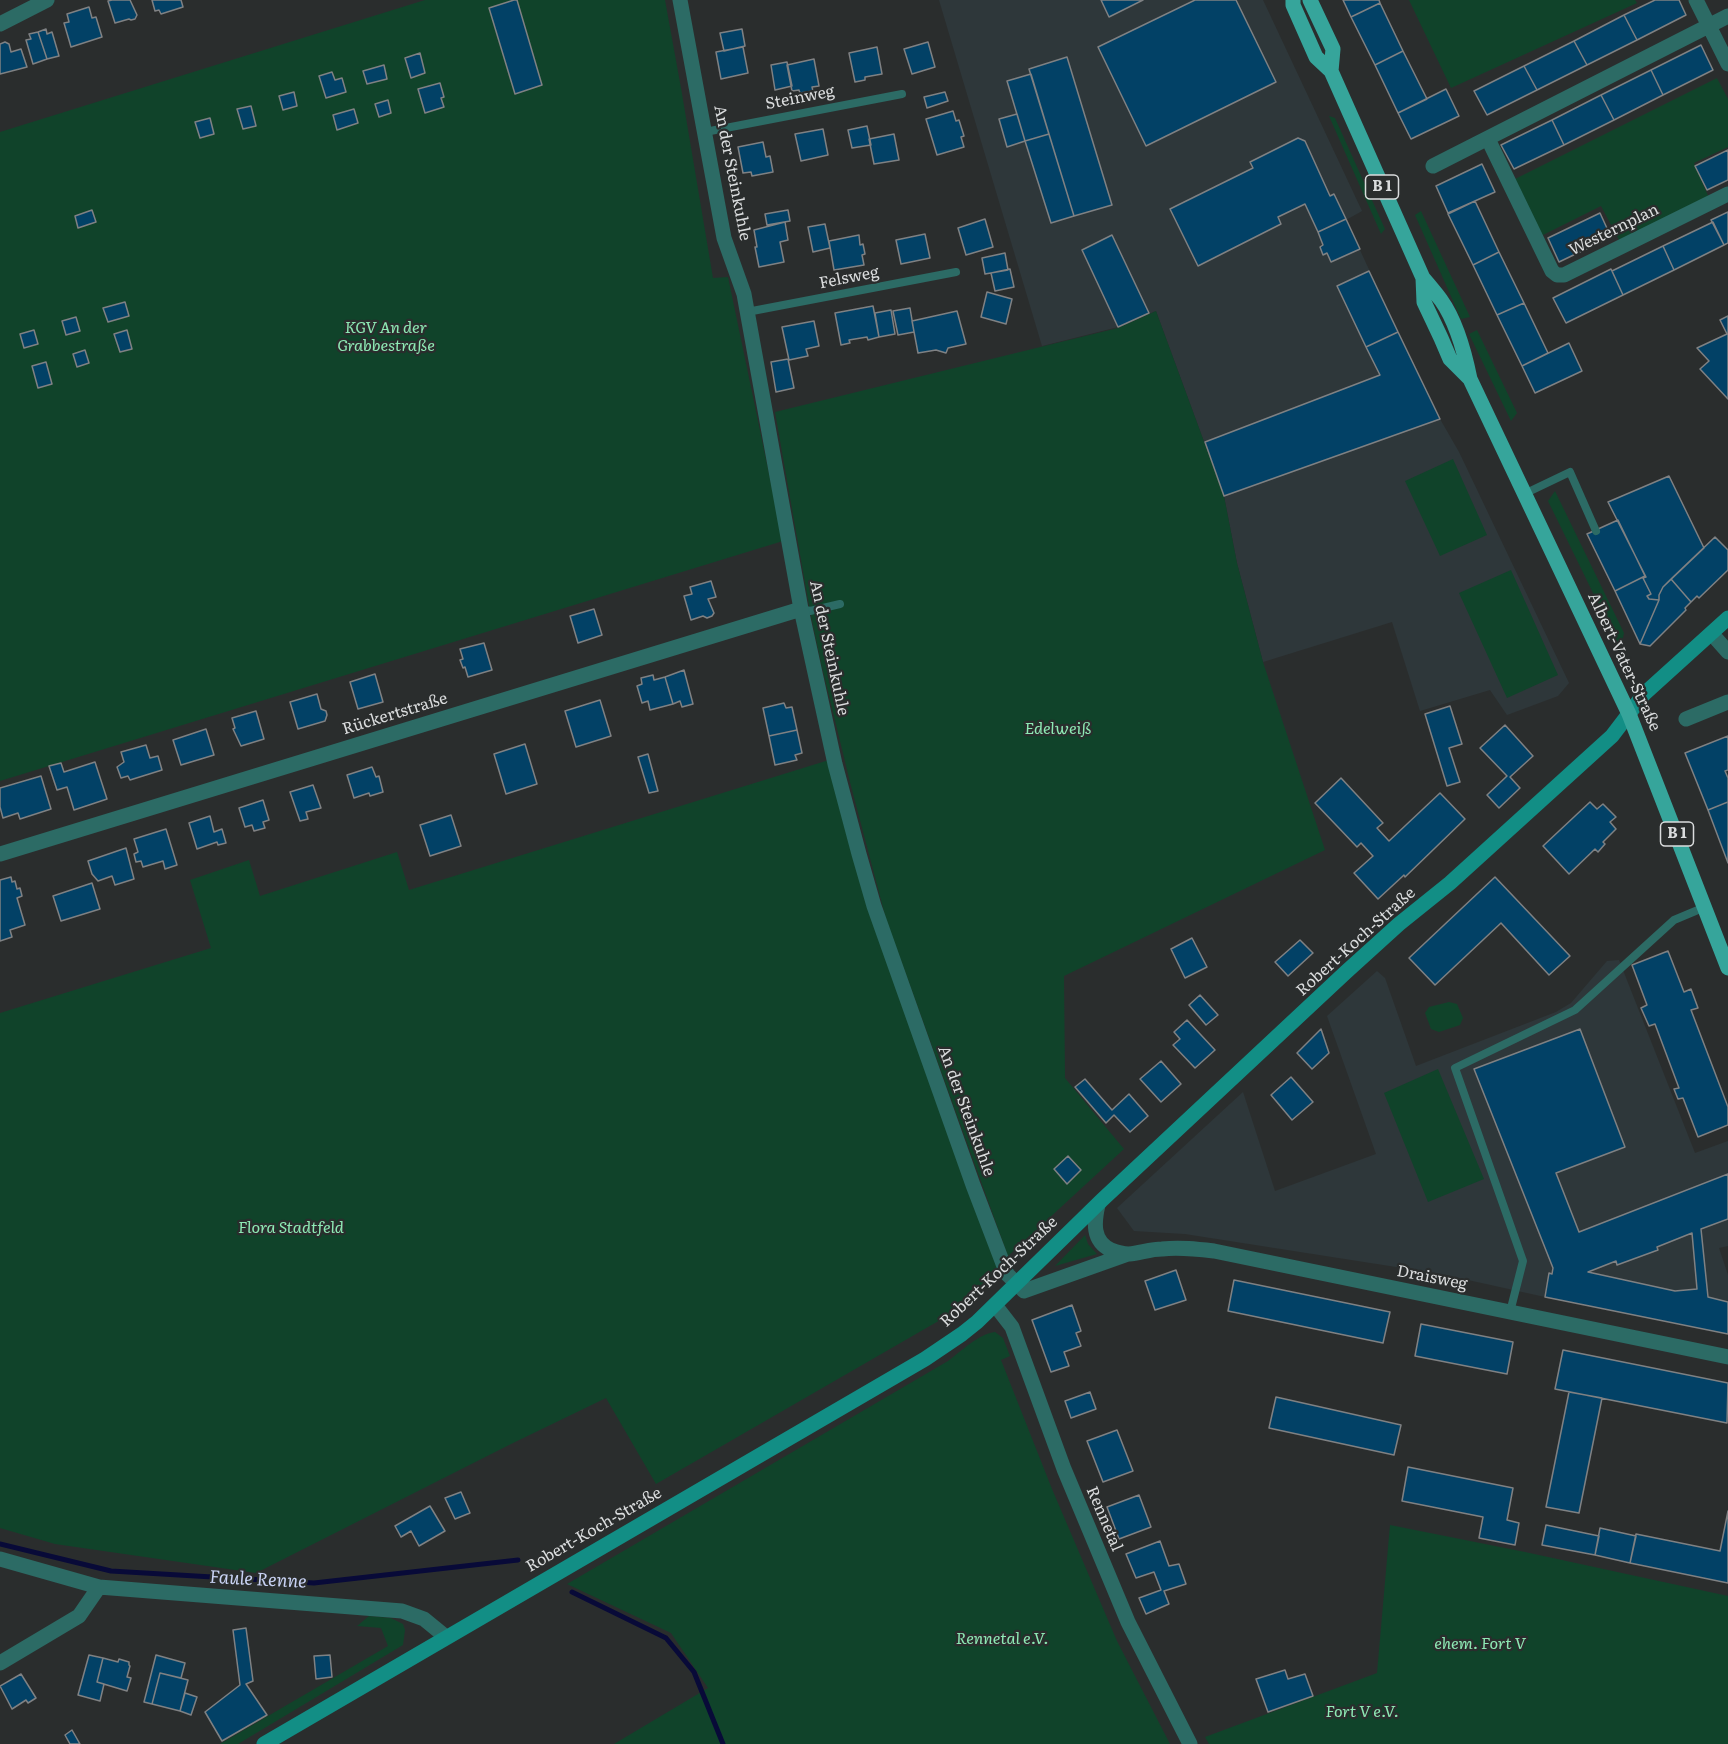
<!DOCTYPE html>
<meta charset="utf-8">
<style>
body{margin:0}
canvas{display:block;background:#2a2d2d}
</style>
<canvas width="1728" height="1744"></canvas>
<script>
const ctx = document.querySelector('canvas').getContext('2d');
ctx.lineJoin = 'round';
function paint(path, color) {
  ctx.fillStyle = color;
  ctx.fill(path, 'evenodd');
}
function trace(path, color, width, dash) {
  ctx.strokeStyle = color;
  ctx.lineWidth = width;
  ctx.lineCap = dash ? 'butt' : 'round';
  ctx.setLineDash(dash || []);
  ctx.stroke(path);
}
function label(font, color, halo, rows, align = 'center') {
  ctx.font = font + ' Literata,serif';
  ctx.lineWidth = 4.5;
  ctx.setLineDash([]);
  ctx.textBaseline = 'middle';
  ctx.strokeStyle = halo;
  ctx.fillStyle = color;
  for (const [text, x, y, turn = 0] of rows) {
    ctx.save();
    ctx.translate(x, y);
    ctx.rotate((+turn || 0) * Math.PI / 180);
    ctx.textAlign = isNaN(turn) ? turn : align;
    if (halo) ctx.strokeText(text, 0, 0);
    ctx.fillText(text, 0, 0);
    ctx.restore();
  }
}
paint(new Path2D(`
 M939 0H1263L1362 211 1346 220 1398 332 1440 419 1459 452 1569 683 1558 696 1507 715 1490 690 1420 711 1392 622 1263 662 1237 563 1224 496 1156 311 1118 327 1042 346Z
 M1619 960 1695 1153 1728 1141V1246L1719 1248 1728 1275V1334L1545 1297 1441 1274 1185 1234 1134 1231 1117 1208 1243 1092 1275 1191 1376 1154 1327 1016 1377 971 1385 978 1416 1066 1556 1012 1571 1003 1607 961Z`), '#2e373a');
paint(new Path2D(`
 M425 0H665L681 88 713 278 728 277 783 541 0 781V132Z
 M1409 0H1635L1637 3 1451 88Z
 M1717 78 1728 99V147L1694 163 1709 198 1619 240 1601 206 1541 236 1513 180Z
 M1329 116 1335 118 1385 229 1381 234Z
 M1421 211 1470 317 1461 319 1415 215Z
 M1156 311 1224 496 1237 563 1263 662 1325 850 1064 976 1065 1078 1124 1149 1008 1256 886 919 850 782 821 663 810 611 775 412 1118 328Z
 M1477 330 1517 413 1511 421 1469 334Z
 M1453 459 1487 535 1440 556 1405 481Z
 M1555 491 1624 633 1622 642H1617L1548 501Z
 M1511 570 1558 675 1507 698 1459 593Z
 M829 760 998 1268 961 1308 656 1484 606 1398 511 1444 256 1573 55 1544 0 1528V1013L211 948 190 880 249 860 260 896 397 852 409 890Z
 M1449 1002 1457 1004 1463 1018 1460 1025 1439 1032 1431 1029 1425 1013 1429 1007Z
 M1438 1069 1484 1179 1428 1202 1384 1093Z
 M1085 1235 1088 1244 1097 1254 1055 1266Z
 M995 1332 1003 1338 1010 1356 1001 1360 1052 1489 1117 1641 1170 1744H614L708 1688 671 1633 567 1584 948 1361C960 1352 980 1333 995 1332Z
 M1390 1525 1525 1552 1728 1596V1744H1209L1205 1737 1377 1673Z
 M369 1616 391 1618 403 1624 405 1630 403 1645 238 1744H220L388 1646 381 1628 357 1626Z`), '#10432a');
trace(new Path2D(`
 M0 1544 111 1571 314 1583 518 1560
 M572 1592 666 1638 694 1672 723 1744`), '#080a38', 5);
const building = new Path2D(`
 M112 0H130L137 15 135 19 131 20 129 19 115 23 108 1Z
 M152 0H181L183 7 161 14 159 10 155 11Z
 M514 0H517L542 85 515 94 489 8Z
 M1101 0H1143L1109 17Z
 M1195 0H1236L1276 82 1146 146 1098 47Z
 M1343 0H1379L1380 3 1351 17Z
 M1655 0H1679L1686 15 1637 40 1624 15Z
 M1380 3 1403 51 1375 65 1351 17Z
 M89 7 92 18 96 17 102 37 71 47 64 23 69 22 67 14Z
 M1624 15 1637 40 1587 65 1574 41Z
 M46 29 47 34 52 32 59 56 47 59 38 32Z
 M742 29 745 46 724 51 720 33Z
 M38 32 47 59 33 64 26 40 31 39 29 34Z
 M1574 41 1587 65 1537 90 1524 66Z
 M5 42 9 44 11 52 21 49 27 67 0 74V44Z
 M928 42 935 67 912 74 904 49Z
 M1701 45 1713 70 1663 95 1651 70Z
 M743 47 748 73 721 79 716 52Z
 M877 47 882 74 865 77V80L855 82 849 53Z
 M1403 51 1427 99 1398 113 1375 65Z
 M420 53 425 73 411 78 405 58Z
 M1067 57 1112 205 1074 216 1029 69Z
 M814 59 819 86 812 87 813 91 800 93 799 90 792 91 787 65Z
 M787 62 792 86 775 90 771 65Z
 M384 65 387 79 367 84 363 71Z
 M1524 66 1537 90 1487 115 1474 91Z
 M1651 70 1663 95 1614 120 1601 95Z
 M332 72 335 80 342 78 346 92 326 98 319 76Z
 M1031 74 1049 134 1025 141 1007 81Z
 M440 83 444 97 441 98 444 107 425 113 418 89Z
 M1446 89 1459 116 1411 139 1398 113Z
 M294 92 297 106 283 110 279 96Z
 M945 92 948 101 927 108 924 97Z
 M1601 95 1614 120 1564 145 1552 120Z
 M388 100 391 113 379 117 375 104Z
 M251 106 256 126 243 129 237 109Z
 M354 109 358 123 337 130 333 115Z
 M953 111 956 121 959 120 964 136 961 137 964 147 937 155 926 119Z
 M1017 114 1025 141 1007 147 999 119Z
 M210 118 214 134 200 138 195 122Z
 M1552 120 1564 145 1514 169 1501 145Z
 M867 126 871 145 852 148 848 130Z
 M823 129 828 155 801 161 795 134Z
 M894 134 899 160 874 164 869 139Z
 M1049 134 1074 216 1051 223 1025 141Z
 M1298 138 1305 141 1330 196 1334 194 1346 219 1318 232 1305 204 1278 217 1281 224 1198 266 1170 209 1253 168 1250 162Z
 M763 142 766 157 770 156 773 172 752 176 751 172 743 173 738 147Z
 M1728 150V180L1707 190 1695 166Z
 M1482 164 1495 192 1448 213 1436 186Z
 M1475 201 1499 252 1473 265 1448 214Z
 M92 210 96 222 78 228 75 216Z
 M788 210 790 221 767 225 765 214Z
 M1728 212V243L1724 245 1711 220Z
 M1600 213 1611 237 1559 262 1548 238Z
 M985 219 993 247 966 255 958 228Z
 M1346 219 1360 249 1331 262 1327 253 1323 255 1320 247 1323 245 1318 232Z
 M785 222 788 240 780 242 784 262 759 267 755 247H757L754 230Z
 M1713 222 1724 245 1674 270 1663 246Z
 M825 224 830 248 813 252 808 227Z
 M925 234 930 258 901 264 896 240Z
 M859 235 860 245 863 244 865 254 862 255 864 265 834 270 829 241Z
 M1112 235 1149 313 1118 327 1082 250Z
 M1663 246 1674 270 1623 295 1612 271Z
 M1499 252 1524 303 1497 315 1473 265Z
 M1005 253 1008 270 985 274 982 258Z
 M1010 269 1014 287 995 291 991 273Z
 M1611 269 1623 295 1566 323 1553 298Z
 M1369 271 1398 332 1366 347 1337 286Z
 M987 292 1012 299 1006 324 981 317Z
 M125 302 129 316 108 322 103 308Z
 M1524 303 1548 353 1522 366 1497 315Z
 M873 306 879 337 868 340 867 337 849 340 850 343 841 345 835 313Z
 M910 308 914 332 898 335 893 311Z
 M891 310 895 334 879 337 875 313Z
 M957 311 966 344 948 348 946 353 936 350 918 353 912 321Z
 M1728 316V399L1700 369 1709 361 1697 348 1727 334 1720 320Z
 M76 317 80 331 66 335 62 321Z
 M814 321 819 346 806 349 808 356 789 360 782 327Z
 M34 330 38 344 24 348 20 334Z
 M127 330 132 349 120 352 114 334Z
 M1398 332 1440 419 1224 496 1205 442 1380 375 1366 347Z
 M1569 343 1582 371 1535 393 1522 366Z
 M85 350 89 363 77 367 73 354Z
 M788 359 794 388 776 392 771 362Z
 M46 362 52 384 38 388 32 366Z
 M1669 476 1704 548 1663 587 1659 595V600L1649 599 1647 596 1651 594 1643 578 1646 577 1608 502Z
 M1618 520 1645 576 1615 591 1587 534Z
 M1715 537 1728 550V570L1699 598 1697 596 1691 602 1671 579Z
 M1645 576 1643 578 1651 594 1647 596 1649 599 1659 600 1640 644 1615 591Z
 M1671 579 1691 602 1685 608 1686 610 1650 646 1640 644 1659 600V595L1663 587Z
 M711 581 716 597 708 599 714 613 712 616 707 618 703 616 691 620 684 596 692 594 690 587Z
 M594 609 602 635 578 643 570 616Z
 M484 643 492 670 468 677 465 667 463 668 460 660 463 659 460 649Z
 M684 670 693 704 682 707 680 701 673 704 665 677Z
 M375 674 383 702 358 709 350 682Z
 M653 675 654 680 665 677 673 704 650 710 648 701 642 703 637 686 642 684 641 678Z
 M317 694 321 709 326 711 327 715 325 721 298 729 290 702Z
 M600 700 611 736 576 747 565 711Z
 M784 703 786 708 792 707 797 730 769 736 763 708Z
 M1450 706 1462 744 1449 748 1460 782 1447 786 1425 714Z
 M256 711 264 739 241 746 233 729 235 728 232 718Z
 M1505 725 1533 756 1510 777 1520 788 1499 808 1487 795 1507 776 1480 748Z
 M206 729 214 755 181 765 173 740Z
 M797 730 802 753 795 755 797 760 775 765 769 736Z
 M1728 736V770L1725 771 1728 778V802L1708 810 1685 753Z
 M525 744 537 784 506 794 494 754Z
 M146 745 150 758 158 756 162 770 130 780 128 776 121 778 117 767 124 762 121 752Z
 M648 754 658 791 649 793 638 757Z
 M95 762 107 799 74 810 67 787 57 790 49 766 61 763 64 772Z
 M372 767 376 777 379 776 383 792 370 796 369 793 354 798 347 775Z
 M41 776 51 809 20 819 18 813 3 818 0 807V788Z
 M1341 778 1383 823 1377 828 1389 841 1440 793 1465 819 1405 877 1404 875 1378 899 1354 873 1373 856 1361 843 1357 847 1315 803Z
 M313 785 321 808 306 812 308 819 300 821 290 792Z
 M263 800 269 820 263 822 265 828 254 831 252 825 245 827 239 808Z
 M1590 802 1597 809 1603 804 1616 817 1610 822 1616 829 1603 842 1605 844 1598 852 1595 849 1569 874 1543 846Z
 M1728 802V863L1708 810Z
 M451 815 461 846 430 856 420 825Z
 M210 816 214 832 222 829 226 843 218 845 217 842 197 849 189 823Z
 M166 829 177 865 165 869 163 861 143 867 141 861 136 862 134 854 138 852 134 839Z
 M126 848 134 879 115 885 112 876 98 881 92 874 88 861Z
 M11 877 12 882 15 881 17 889 20 888 22 896 17 898 25 925 10 930 12 937 0 941V880Z
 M1495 877 1570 956 1549 975 1501 923 1435 985 1409 958Z
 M92 883 100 909 61 921 53 896Z
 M1192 938 1207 967 1185 978 1171 949Z
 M1300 940 1313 953 1288 976 1275 962Z
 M1668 951 1684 992 1691 989 1698 1008 1691 1010 1728 1107V1125L1698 1137 1683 1098 1678 1099 1674 1089 1679 1088 1655 1024 1649 1026 1641 1008 1647 1005 1632 965Z
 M1200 995 1218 1015 1206 1025 1189 1005Z
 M1187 1020 1215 1050 1195 1068 1173 1045 1180 1039 1174 1032Z
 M1321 1029 1329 1053 1312 1069 1297 1053Z
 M1580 1029 1625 1147 1556 1173 1579 1232 1728 1174V1219L1701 1229 1708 1297 1728 1302V1334L1545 1297 1549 1273 1552 1274 1553 1268 1474 1069ZM1692 1233 1697 1289 1675 1291 1588 1272 1616 1261 1617 1265 1658 1250 1657 1247Z
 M1161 1061 1181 1084 1161 1102 1140 1079Z
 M1291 1077 1313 1102 1292 1120 1271 1095Z
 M1085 1079 1112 1110 1129 1094 1148 1116 1130 1132 1114 1115 1106 1123 1075 1087Z
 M1068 1156 1081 1170 1067 1184 1054 1169Z
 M1176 1270 1186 1300 1155 1310 1145 1281Z
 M1234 1280 1390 1312 1383 1343 1228 1311Z
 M1072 1305 1081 1331 1076 1333 1081 1346 1064 1352 1069 1366 1051 1372 1032 1320Z
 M1421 1324 1513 1342 1507 1374 1415 1356Z
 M1563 1350 1728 1383 1727 1423 1555 1389Z
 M1090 1392 1096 1409 1071 1418 1065 1401Z
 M1569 1392 1602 1398 1579 1513 1546 1507Z
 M1276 1397 1401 1425 1394 1455 1269 1428Z
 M1117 1430 1133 1471 1103 1482 1087 1441Z
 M1408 1467 1513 1488 1507 1520 1519 1523 1515 1545 1479 1538 1483 1517 1402 1501Z
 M461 1492 470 1513 455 1519 445 1498Z
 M1139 1495 1151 1527 1119 1539 1107 1507Z
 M430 1506 445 1531 419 1546 411 1531 401 1537 395 1526Z
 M1728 1511V1583L1630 1563 1636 1534 1720 1551Z
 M1546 1525 1599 1536 1595 1555 1542 1545Z
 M1600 1528 1636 1536 1630 1563 1595 1555Z
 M1160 1541 1169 1566 1179 1564 1186 1584 1164 1591 1169 1604 1146 1614 1139 1598 1161 1590 1154 1572 1136 1578 1126 1554Z
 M246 1628 253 1681 246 1684 267 1715 222 1741 205 1712 240 1685 233 1630Z
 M89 1655 103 1658 97 1682 104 1684 100 1701 78 1695Z
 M156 1655 185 1663 181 1678 160 1673 152 1704 144 1702Z
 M330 1655 332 1677 316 1679 314 1656Z
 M103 1658 118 1662 119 1659 129 1662V1665L130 1666 127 1677 131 1678 127 1691 97 1682Z
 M1285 1670 1288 1679 1305 1674 1313 1696 1268 1712 1256 1679Z
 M160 1673 188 1680 180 1711 152 1704Z
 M21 1674 36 1698 28 1703 26 1700 12 1709 0 1686Z
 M185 1693 197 1697 191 1715 180 1711Z
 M72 1730 80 1744H70L65 1735Z`);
paint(building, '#024166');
trace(building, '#7f8183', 1.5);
trace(new Path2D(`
 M705 132 902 94
 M747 312 956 272
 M1524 494 1570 472 1596 531
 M801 609 810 611 840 604
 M1510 1312 1523 1261 1455 1068 1575 1010 1674 920 1705 907`), '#2c6b65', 8);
trace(new Path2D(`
 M680 0 724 238 744 294 801 609 835 764 859 854 874 906 973 1185 1007 1274 1024 1291 1128 1254
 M1696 0 1728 64
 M0 24 47 0
 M1488 139 1552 271 1557 275H1564L1728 194
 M1433 166 1728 16
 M1712 634 1728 652
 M1686 719 1728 702
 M0 854 801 609
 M1098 1205C1094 1222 1092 1241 1111 1250 1116 1252 1123 1254 1129 1254 1140 1253 1151 1249 1162 1249 1180 1247 1197 1249 1214 1251L1728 1357
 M995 1305 1012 1327 1064 1469 1128 1622 1190 1744
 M0 1559 99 1587 402 1611 424 1619 446 1637
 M0 1663 79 1616 99 1587`), '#2c6b65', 15);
trace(new Path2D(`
 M264 1744 925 1359 962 1334 977 1322 1102 1200 1346 972 1399 924 1450 883 1612 736 1644 694 1728 618`), '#128e85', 15);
trace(new Path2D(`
 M1293 0V5L1316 57 1331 71 1423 278C1429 285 1435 292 1441 300 1456 321 1465 354 1470 379L1629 714 1728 968
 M1310 0 1333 49 1331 71
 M1423 278 1424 302 1441 338 1450 359 1470 379`), '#36a59b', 15);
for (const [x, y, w] of [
 [1382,187,33],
 [1677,834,33]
]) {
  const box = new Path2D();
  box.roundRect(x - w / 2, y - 12, w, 24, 4.5);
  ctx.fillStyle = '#2a2d2d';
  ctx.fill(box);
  trace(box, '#dadcdd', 1.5);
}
label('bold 15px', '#dadcdd', null, [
 ["B 1",1382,187],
 ["B 1",1677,834]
]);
label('16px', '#dadcdd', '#2a2d2d', [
 ["Steinweg",800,98,-11],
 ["An der Steinkuhle",732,173,79],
 ["Westernplan",1614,230,-26],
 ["Felsweg",849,278,-11],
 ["An der Steinkuhle",829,648,78],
 ["Albert-Vater-Straße",1624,662,65],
 ["Rückertstraße",395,714,-17],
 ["Robert-Koch-Straße",1356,942,-42],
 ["An der Steinkuhle",966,1111,70],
 ["Robert-Koch-Straße",999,1272,-43],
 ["Draisweg",1432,1278,11],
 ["Rennetal",1104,1519,67],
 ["Robert-Koch-Straße",594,1530,-30]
]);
label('italic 16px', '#8eeab5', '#2a2d2d', [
 ["KGV An der",386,328],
 ["Grabbestraße",386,346],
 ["Edelweiß",1058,729],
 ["Flora Stadtfeld",291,1228],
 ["Rennetal e.V.",1002,1639],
 ["ehem. Fort V",1480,1644],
 ["Fort V e.V.",1362,1712]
]);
label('italic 18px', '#c8d2f3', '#2a2d2d', [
 ["Faule Renne",258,1580,3]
]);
</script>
